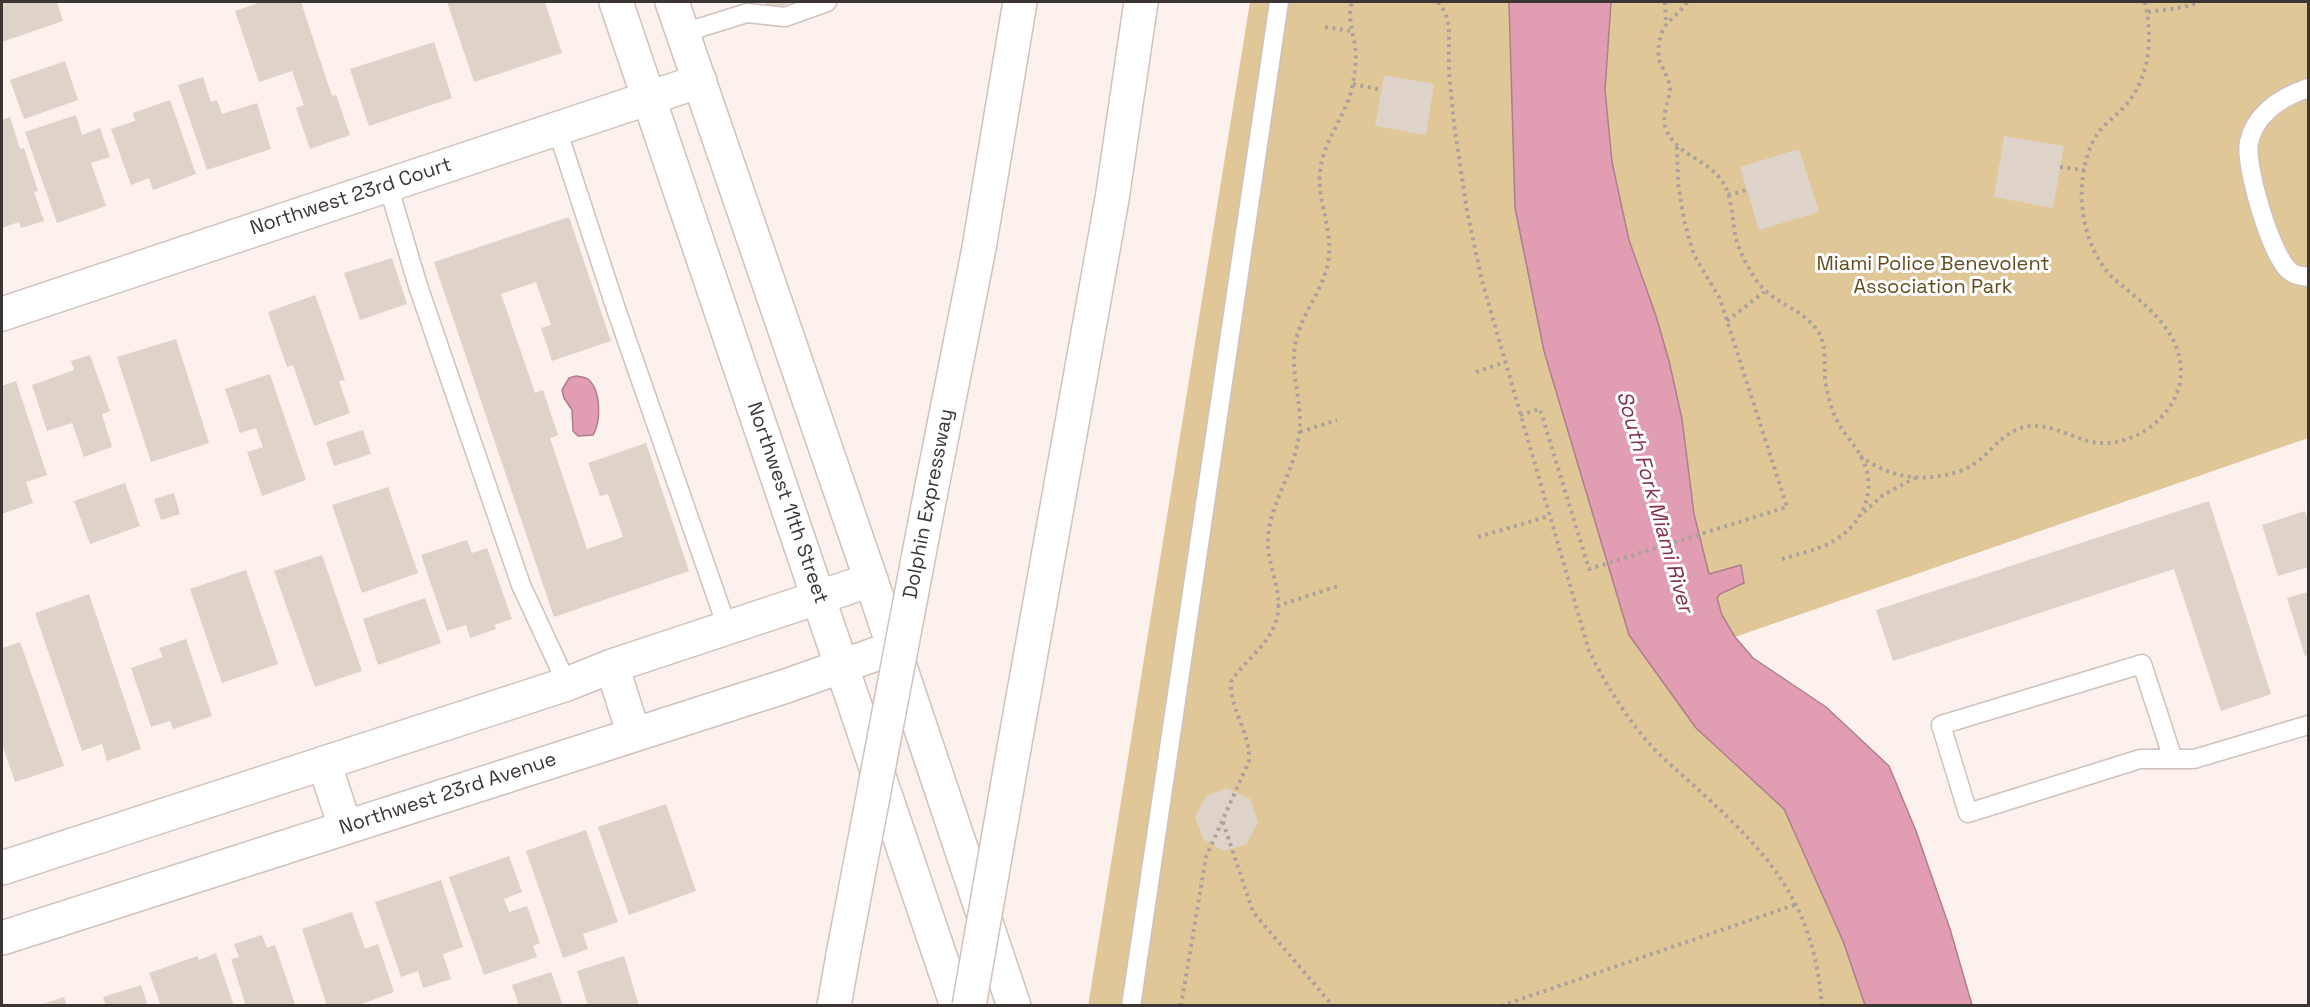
<!DOCTYPE html>
<style>
body{margin:0}
#map{position:relative;width:2310px;height:1007px;overflow:hidden;background:#fdf1ed;font-family:"Space Grotesk",sans-serif}
canvas{display:block}
.frame{position:absolute;inset:0;border:3px solid #3b3533;pointer-events:none}
</style>
<div id="map">
<canvas width="2310" height="1007"></canvas>
<div class="frame"></div>
</div>
<script>
const ctx = document.querySelector('canvas').getContext('2d');
ctx.lineJoin = 'round';
function paint(path, color) {
  ctx.fillStyle = color;
  ctx.fill(path, 'evenodd');
}
function trace(path, color, width, dash) {
  ctx.strokeStyle = color;
  ctx.lineWidth = width;
  ctx.lineCap = dash ? 'butt' : 'round';
  ctx.setLineDash(dash || []);
  ctx.stroke(path);
}
function label(font, color, halo, rows, align = 'center') {
  ctx.font = font + ' "Space Grotesk",sans-serif';
  ctx.lineWidth = 6;
  ctx.setLineDash([]);
  ctx.textBaseline = 'middle';
  ctx.strokeStyle = halo;
  ctx.fillStyle = color;
  for (const [text, x, y, turn = 0] of rows) {
    ctx.save();
    ctx.translate(x, y);
    ctx.rotate((+turn || 0) * Math.PI / 180);
    ctx.textAlign = isNaN(turn) ? turn : align;
    if (halo) ctx.strokeText(text, 0, 0);
    ctx.fillText(text, 0, 0);
    ctx.restore();
  }
}
paint(new Path2D(`
 M1250 2H1509L1515 208 1696 728 1784 809 1843 941 1865 1005 1088 1006Z
 M1611 2H2308V438L1735 637 1722 615 1717 598 1720 594 1744 583 1741 566 1709 574 1694 514 1687 470 1623 218 1612 162 1605 90Z`), '#e0c797');
const water = new Path2D(`
 M1509 2H1611L1605 90 1612 162 1629 240 1656 316 1669 361 1682 419 1694 514 1709 574 1741 565 1744 583 1720 594 1717 598 1722 615 1735 637 1753 658 1826 707 1889 766 1916 831 1950 929 1972 1005H1865L1843 941 1784 809 1696 728 1629 635 1544 351 1515 208Z
 M576 376C581 377 587 377 590 381 601 393 601 422 593 435L578 436 573 431 572 410 564 398 562 390 569 378Z`);
paint(water, '#e19db2');
trace(water, '#af7e8c', 1.5);
paint(new Path2D(`
 M2 2H57L63 21 2 42Z
 M261 2H301L332 96 336 95 350 135 310 149 296 108 304 105 292 71 259 82 235 11Z
 M447 2H545L562 53 474 82Z
 M765 2H794L768 11Z
 M434 42 452 98 369 126 350 69Z
 M65 61 78 100 24 119 10 80Z
 M1384 75 1434 84 1426 135 1375 126Z
 M203 77 211 102 217 100 222 114 257 103 271 149 207 170 178 85Z
 M170 100 196 174 153 190 149 178 131 185 111 129 135 121 133 113Z
 M76 115 82 135 100 128 110 157 91 163 106 206 57 223 25 132Z
 M10 117 20 149 24 148 38 191 34 192 44 221 21 228 19 222 2 228V120Z
 M2004 136 2064 146 2053 208 1994 197Z
 M1799 149 1819 212 1759 230 1740 167Z
 M569 217 611 341 552 361 541 328 551 325 536 282 501 294 535 393 543 390 558 435 550 438 587 549 623 537 608 494 600 496 588 463 646 443 689 571 554 617 434 262Z
 M392 258 407 304 360 320 344 273Z
 M315 295 345 380 339 381 350 413 314 426 293 365 287 367 268 312Z
 M176 339 209 443 151 462 117 357Z
 M90 355 110 411 102 414 112 447 84 457 72 423 47 431 32 385 74 370 71 361Z
 M270 374 306 480 262 496 247 452 263 447 256 428 240 433 225 389Z
 M16 381 47 475 26 482 33 503 2 514V393H3L2 386Z
 M363 430 371 454 334 466 326 442Z
 M125 483 140 526 90 544 74 501Z
 M388 487 418 573 362 593 332 505Z
 M174 493 180 514 161 520 154 499Z
 M2209 501 2271 694 2221 711 2174 569 1893 661 1876 610Z
 M2305 511 2308 522V567L2278 576 2262 525Z
 M467 540 472 553 487 548 512 619 494 625 496 629 470 638 466 625 447 631 421 555Z
 M322 555 362 671 315 687 274 571Z
 M246 570 278 664 222 683 190 589Z
 M2308 592V655L2305 656 2287 598Z
 M89 594 141 749 107 761 102 744 82 751 35 613Z
 M425 598 441 643 378 665 363 619Z
 M186 639 212 716 173 729 170 721 151 727 131 668 163 657 159 648Z
 M20 642 64 766 15 782 2 744V648Z
 M1227 788 1250 799 1258 822 1247 844 1224 851 1203 839 1195 817 1206 796Z
 M666 804 696 891 629 915 598 827Z
 M586 830 618 922 583 934 588 949 563 958 526 851Z
 M509 856 522 892 504 899 509 912 527 906 540 943 533 946 537 957 484 975 449 877Z
 M441 880 463 947 443 954 451 979 423 988 418 971 401 977 375 902Z
 M352 912 365 949 378 944 394 992 357 1006H327L302 929Z
 M262 935 267 948 275 945 295 1004 246 1006 231 959 239 957 234 944Z
 M216 953 234 1006H161L149 973 197 956 199 960Z
 M624 956 639 1006H588L577 971Z
 M551 972 563 1006H519L512 985Z
 M141 985 148 1006H106L103 997Z
 M64 997 67 1006H40V1005Z`), '#ded3c9');
const service = new Path2D(`
 M683 33 747 13 785 17 827 2
 M2308 88C2282 97 2256 112 2249 142 2244 164 2272 260 2291 272 2296 276 2303 276 2308 277
 M557 129 616 309 727 627
 M388 185 418 286 521 585 567 684
 M2173 759 2142 664 1941 725 1968 813 2140 759H2194L2308 725
 M1131 1006 1279 2`);
const minor = new Path2D(`
 M2 314 700 81
 M612 666 634 735
 M324 763 345 826
 M2 868 567 684 612 666 871 580
 M2 938 786 686 893 648`);
const tertiary = new Path2D(`
 M616 2 957 1006
 M672 2 871 580 1014 1006`);
const motorway = new Path2D(`
 M930 496 979 248 1020 2
 M1014 748 1112 199 1141 2
 M834 1006 843 955`);
trace(service, '#d0c1bc', 21);
trace(minor, '#d0c1bc', 36);
trace(tertiary, '#d0c1bc', 36);
trace(motorway, '#d0c1bc', 36);
trace(new Path2D(`
 M1438 2 1445 12 1449 26V72L1454 124 1467 211 1482 281 1589 651C1605 683 1623 712 1646 740 1662 759 1684 776 1702 793 1773 858 1814 906 1822 1006
 M1665 2 1666 25
 M1687 2C1680 13 1673 16 1666 25 1660 32 1657 50 1659 59 1662 69 1670 79 1670 89 1669 103 1661 114 1666 129 1676 155 1707 159 1722 181 1732 195 1732 217 1735 234 1738 249 1745 262 1753 275 1770 305 1798 304 1817 330 1827 343 1824 363 1825 378 1826 389 1829 399 1832 409 1838 428 1851 439 1860 455 1880 488 1863 526 1830 543 1814 551 1795 555 1779 560
 M2148 12 2184 7 2199 2
 M1325 27 1351 31
 M1353 84 1381 90
 M2060 167 2084 170
 M1728 195 1747 190
 M1727 321 1764 292
 M1476 372 1505 362
 M1520 415 1540 409 1589 569 1787 507 1720 299 1694 255 1684 220 1678 183 1677 147
 M1300 432 1337 420
 M1860 456C1888 476 1916 482 1950 474 1956 472 1965 470 1971 466 1992 453 2003 429 2030 426 2055 424 2076 441 2100 443 2139 445 2180 412 2181 373 2181 335 2153 311 2126 289 2121 284 2114 280 2109 274 2089 250 2080 217 2082 185 2083 166 2090 140 2103 127 2113 117 2124 109 2132 97 2151 69 2152 34 2145 2
 M1864 512 1883 495 1915 478
 M1478 537 1549 516
 M1277 606 1338 586
 M1223 822 1253 912 1333 1006
 M1181 1006 1206 857 1249 761C1251 734 1230 710 1231 682 1244 660 1268 647 1276 621 1285 595 1267 567 1268 540 1269 506 1292 475 1298 441 1305 407 1290 378 1295 346 1299 316 1323 292 1328 262 1334 231 1317 202 1320 172 1323 139 1348 114 1353 83 1355 71 1357 57 1355 46 1353 31 1347 17 1352 2
 M1501 1006 1797 904`), '#aba29e', 4, [3, 4.5]);
trace(service, '#fff', 18);
trace(minor, '#fff', 33);
trace(tertiary, '#fff', 33);
trace(motorway, '#fff', 33);
const motorwayBridge = new Path2D(`
 M843 955 930 496
 M969 1006 1014 748`);
trace(motorwayBridge, '#d0c1bc', 36, []);
trace(motorwayBridge, '#fff', 33);
label('20px', '#3b3533', '#fff', [
 ["Northwest 23rd Court",351,197,-18],
 ["Northwest 11th Street",787,503,71],
 ["Dolphin Expressway",929,504,-79],
 ["Northwest 23rd Avenue",448,794,-18]
]);
label('20px', '#614c1e', '#fff', [
 ["Miami Police Benevolent",1933,265],
 ["Association Park",1933,288]
]);
label('italic 21px', '#802f4f', '#fff', [
 ["South Fork Miami River",1654,502,74]
]);
</script>
